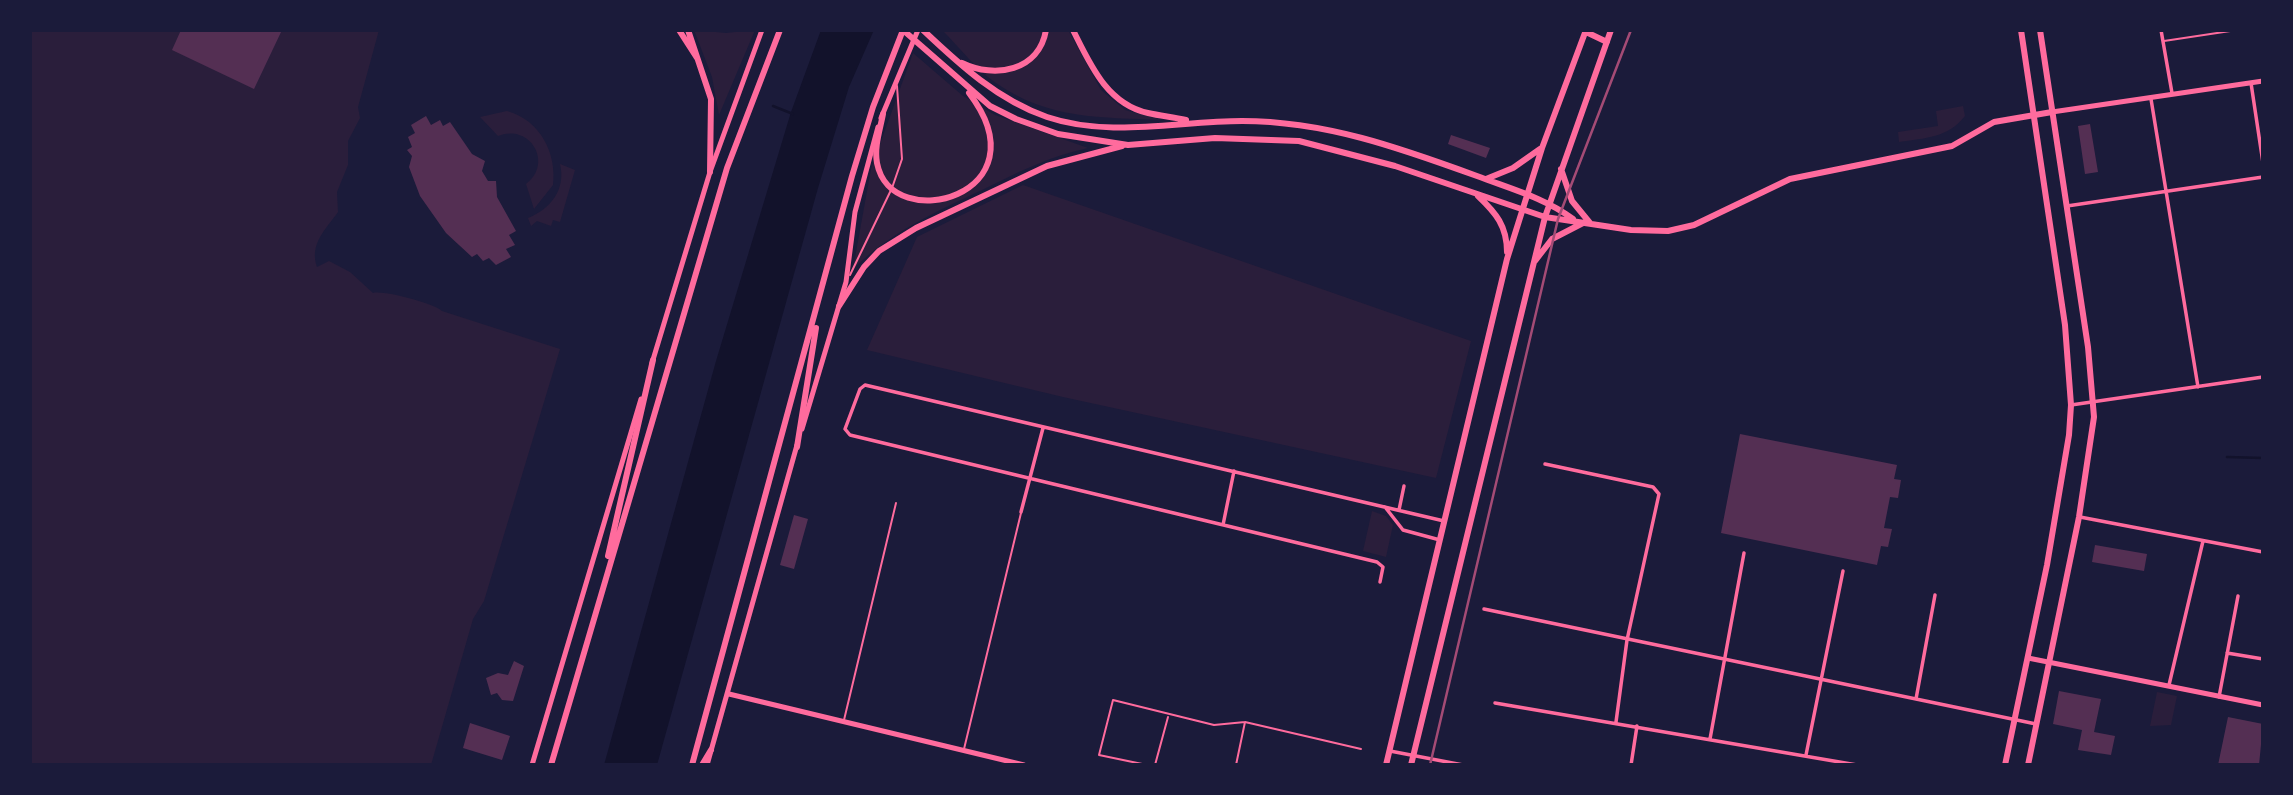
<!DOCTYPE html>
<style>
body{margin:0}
#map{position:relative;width:2293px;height:795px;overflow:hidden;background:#1b1b3a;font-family:Rubik,sans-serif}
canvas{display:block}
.frame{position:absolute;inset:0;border:32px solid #1b1b3a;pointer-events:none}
</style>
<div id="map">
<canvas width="2293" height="795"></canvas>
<div class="frame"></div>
</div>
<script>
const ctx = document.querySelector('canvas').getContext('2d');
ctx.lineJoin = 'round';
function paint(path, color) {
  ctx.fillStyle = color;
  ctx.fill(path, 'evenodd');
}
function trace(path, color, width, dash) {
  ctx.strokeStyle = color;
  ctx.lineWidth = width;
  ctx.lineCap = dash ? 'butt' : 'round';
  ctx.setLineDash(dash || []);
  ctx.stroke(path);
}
paint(new Path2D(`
 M30 30H379L358 107 360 118 348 141V165L337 192 338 212C326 229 309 244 317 267L329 261 350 272 373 293C383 290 433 303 442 311L560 349 484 601 473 619 431 765H30Z
 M694 30 726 33 755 30 719 115 712 77Z
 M942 30H1068L1101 90 1125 110 1162 120C1101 117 1049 120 996 83 976 69 959 47 942 30Z
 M913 53 963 96 995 115 1088 148C1050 156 1016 173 982 190 935 212 891 232 853 269L871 169Z
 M1963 106 1965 116C1948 138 1925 138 1899 142L1898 132 1938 126 1936 111Z
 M507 111C540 120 557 153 553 185L534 209 526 184C554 163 530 123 498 136L480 117Z
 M560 164 575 170 560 222 553 220 551 226 537 221 531 226 528 218C551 209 566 189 560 164Z
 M1023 185 1471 341 1436 478 1063 397 867 350 917 237Z
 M1372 511 1386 516 1393 525 1386 557 1363 551Z
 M2157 692 2177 696 2171 725 2150 726Z`), '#2a1e3b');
paint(new Path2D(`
 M821 30H874L849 87 818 188 657 765H604L716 361 791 112Z`), '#12122b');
trace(new Path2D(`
 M773 106 793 114
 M2227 457 2263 458`), '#12122b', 2.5);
paint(new Path2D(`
 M181 30H282L254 89 172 50Z
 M426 116 431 125 440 120 443 126 450 122 472 154 485 161 482 171 488 181H496L497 197 516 231 509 235 515 245 506 249 511 257 496 265 489 258 483 261 477 254 472 257 446 233 420 196 409 167 412 156 407 150 412 147 408 137 415 133 411 125Z
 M2090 124 2098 172 2085 174 2078 126Z
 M1451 135 1490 148 1486 158 1448 144Z
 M1740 434 1897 465 1894 479 1901 480 1898 498 1890 497 1884 528 1892 529 1888 547 1881 546 1877 565 1721 533Z
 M794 515 808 519 794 569 780 565Z
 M2095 545 2147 554 2144 571 2092 562Z
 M514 661 524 666 513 701 502 700 497 693 491 695 486 678 498 673 508 675Z
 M2059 691 2101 699 2094 732 2115 736 2111 755 2078 750 2082 730 2053 724Z
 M2228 717 2263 724 2259 765H2218Z
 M470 723 510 736 502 760 463 748Z`), '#542f53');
trace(new Path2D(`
 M2164 41 2237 30
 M850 275 892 188 902 159 897 86
 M844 720 896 503
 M964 749 1021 513
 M1147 765 1099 755 1113 700 1214 725 1245 722 1361 749
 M1155 765 1168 717
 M1236 765 1245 722`), '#ff6b9d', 2);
trace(new Path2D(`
 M2161 30 2172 93
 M2251 83 2263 163
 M2151 99 2198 387
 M2067 206 2263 177
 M2071 405 2263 377
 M1545 464 1653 487 1659 494 1627 640 1616 722
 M1385 507 1403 530 1440 540
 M1399 510 1404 486
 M1021 512 1043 428
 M2080 517 2263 552
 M1223 525 1234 471
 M1380 582 1383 567 1377 562 850 435 845 429 860 389 865 385 1444 521
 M1484 609 2036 724
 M2227 653 2263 659
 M2169 685 2203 541
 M2219 697 2238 596
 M1916 699 1935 595
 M1495 703 1857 765
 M1710 739 1744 553
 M1390 751 1463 765
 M1806 755 1843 571
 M1631 765 1637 726`), '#ff6b9d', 3.5);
trace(new Path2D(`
 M2028 658 2263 705
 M729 694 1024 765`), '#ff6b9d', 5);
trace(new Path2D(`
 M2052 112 2263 81
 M881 118 918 30
 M652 363 710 172 762 30
 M802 429 846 282 855 212 878 127
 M532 765 641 399
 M707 765 797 445`), '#ff6b9d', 5);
trace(new Path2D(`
 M679 30 697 58
 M688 30 711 99 710 172
 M903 30 990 106 1016 119 1058 134 1128 145 1215 138 1299 141 1395 166 1545 217 1631 230 1668 231 1694 225 1790 179 1952 146 1994 122 2052 112
 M923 30C960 65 998 100 1047 117 1109 138 1178 121 1242 121 1325 121 1400 148 1477 176 1511 189 1545 198 1573 219
 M1073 30C1090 64 1107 104 1148 113 1161 116 1173 117 1186 120
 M1586 32 1607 42
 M962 63C995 79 1039 71 1046 30
 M883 114C880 130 874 147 877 163 891 237 1047 195 969 93
 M1561 169 1572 201 1590 223
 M1486 179 1513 168 1540 149
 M1478 196C1496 213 1507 226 1507 252
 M1535 261 1552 239 1583 223
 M839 306 864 267 879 251 916 228 1047 166 1122 146
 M1386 765 1507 259 1542 148 1586 30
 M1411 765 1545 217 1611 30
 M2005 765 2047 565 2069 435 2071 405 2065 325 2021 30
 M2028 765 2079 517 2094 417 2088 347 2040 30`), '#ff6b9d', 6);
trace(new Path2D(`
 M797 447 816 328
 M608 556 653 360
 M551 765 727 168 780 30
 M692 765 852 176 873 107 903 30
 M702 765 711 750`), '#ff6b9d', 6);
trace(new Path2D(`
 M1430 765 1558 219 1631 30`), '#a44b75', 2.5);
</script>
